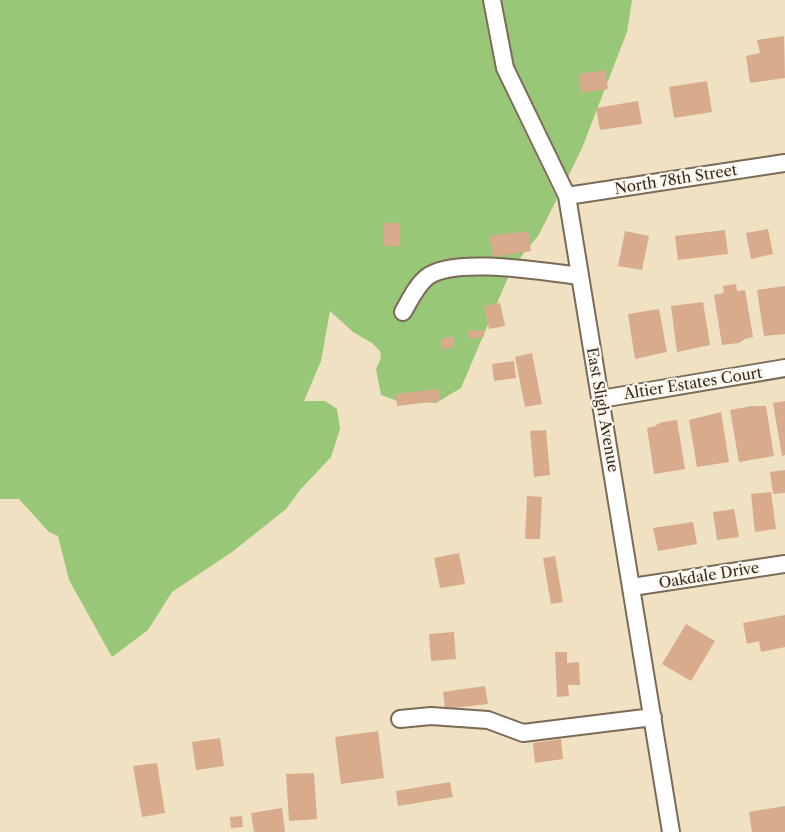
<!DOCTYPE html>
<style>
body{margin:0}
canvas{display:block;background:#f0e1c2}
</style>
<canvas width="785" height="832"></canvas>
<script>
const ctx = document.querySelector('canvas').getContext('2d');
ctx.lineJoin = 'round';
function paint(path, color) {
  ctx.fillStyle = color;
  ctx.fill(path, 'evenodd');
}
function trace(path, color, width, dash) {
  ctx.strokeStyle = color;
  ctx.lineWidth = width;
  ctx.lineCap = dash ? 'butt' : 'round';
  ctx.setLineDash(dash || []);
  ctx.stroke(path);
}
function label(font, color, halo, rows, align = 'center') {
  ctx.font = font + ' "Libre Caslon Text",serif';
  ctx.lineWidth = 4.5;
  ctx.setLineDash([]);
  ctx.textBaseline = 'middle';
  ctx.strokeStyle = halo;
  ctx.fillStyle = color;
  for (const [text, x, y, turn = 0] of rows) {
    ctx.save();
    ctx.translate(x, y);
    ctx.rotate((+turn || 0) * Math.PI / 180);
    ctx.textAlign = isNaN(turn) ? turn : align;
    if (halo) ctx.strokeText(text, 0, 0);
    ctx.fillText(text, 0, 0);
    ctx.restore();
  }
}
paint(new Path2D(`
 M0 0H482L495 69 557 199 538 236 523 254 509 275 461 388 436 403 423 402 406 404 381 395 376 369 381 358 380 351 372 343 353 332 330 311 321 361 304 401H325L337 409 340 429 331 457 300 490 286 509 232 552 172 592 148 630 112 657 69 580 58 536 49 532 19 499H0Z
 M502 0H632L627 32 582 148 568 177 514 65Z`), '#97c777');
paint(new Path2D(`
 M784 36 785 78 750 83 746 56 760 53 757 40Z
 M605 70 608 89 581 93 579 74Z
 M707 81 712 112 674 118 669 87Z
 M638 101 642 124 600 130 596 108Z
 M384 223H399V246H384Z
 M768 229 773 254 751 259 746 233Z
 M725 230 728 254 678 260 675 236Z
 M528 231 531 251 493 257 489 236Z
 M625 231 649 236 642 270 618 266Z
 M736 284 737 291 745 290 753 337 745 339 739 343 722 345 714 295 724 293 723 286Z
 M785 286V334L764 336 757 290Z
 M703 302 710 345 677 352 671 306Z
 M500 303 505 326 489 329 484 306Z
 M659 309 667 352 635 359 628 314Z
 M484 330V337L469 339 468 331Z
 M454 337V348L442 349 441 338Z
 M532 353 542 404 525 407 515 357Z
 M514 361 516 378 494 381 492 364Z
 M438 389 440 401 397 406 396 394Z
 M785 401V455L782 456 773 403Z
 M752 406H766L774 456 739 462 730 410Z
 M721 412 729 462 697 467 689 420Z
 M677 420 685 469 654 474 647 428 656 426V425L662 422Z
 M546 430 550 475 534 477 530 431Z
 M785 470V493L773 494 770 472Z
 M771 492 776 529 755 532 751 494Z
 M527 496 542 497 540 539H525Z
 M734 509 739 537 717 540 713 512Z
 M693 522 697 544 658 551 653 528Z
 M459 553 465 584 440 588 434 558Z
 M555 556 563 602 551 604 543 558Z
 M785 615V647L761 652 759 641 747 644 743 623Z
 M686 624 715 641 691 681 662 664Z
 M454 632 456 659 431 661 429 634Z
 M555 652H567V663L579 662 580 685H568L569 696 557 697Z
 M485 686 488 704 445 709 443 692Z
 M378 731 384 778 341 784 335 737Z
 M220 738 224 766 196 770 192 742Z
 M561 739 563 759 535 763 533 743Z
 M157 763 165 813 142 817 133 766Z
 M314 773 317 819 289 821 286 774Z
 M450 782 453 797 398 806 396 791Z
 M785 806V832H752L749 812Z
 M282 808 285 832H254L251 813Z
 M242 816 243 827 231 828 230 817Z`), '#d8ab8d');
const minor = new Path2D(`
 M492 0 505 68 567 196 671 832
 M567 196 785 163
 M403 312C410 300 416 286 427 277 454 256 545 272 580 276
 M601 399 785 368
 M632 587 785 564
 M400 719 431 716 488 720 523 733 653 717`);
trace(minor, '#7a6a57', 20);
trace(minor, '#fff', 16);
label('15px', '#3b2a1e', '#fbf7ec', [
 ["North 78th Street",676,180,-9],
 ["Altier Estates Court",693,384,-9],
 ["East Sligh Avenue",602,410,80],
 ["Oakdale Drive",709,576,-9]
]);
</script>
